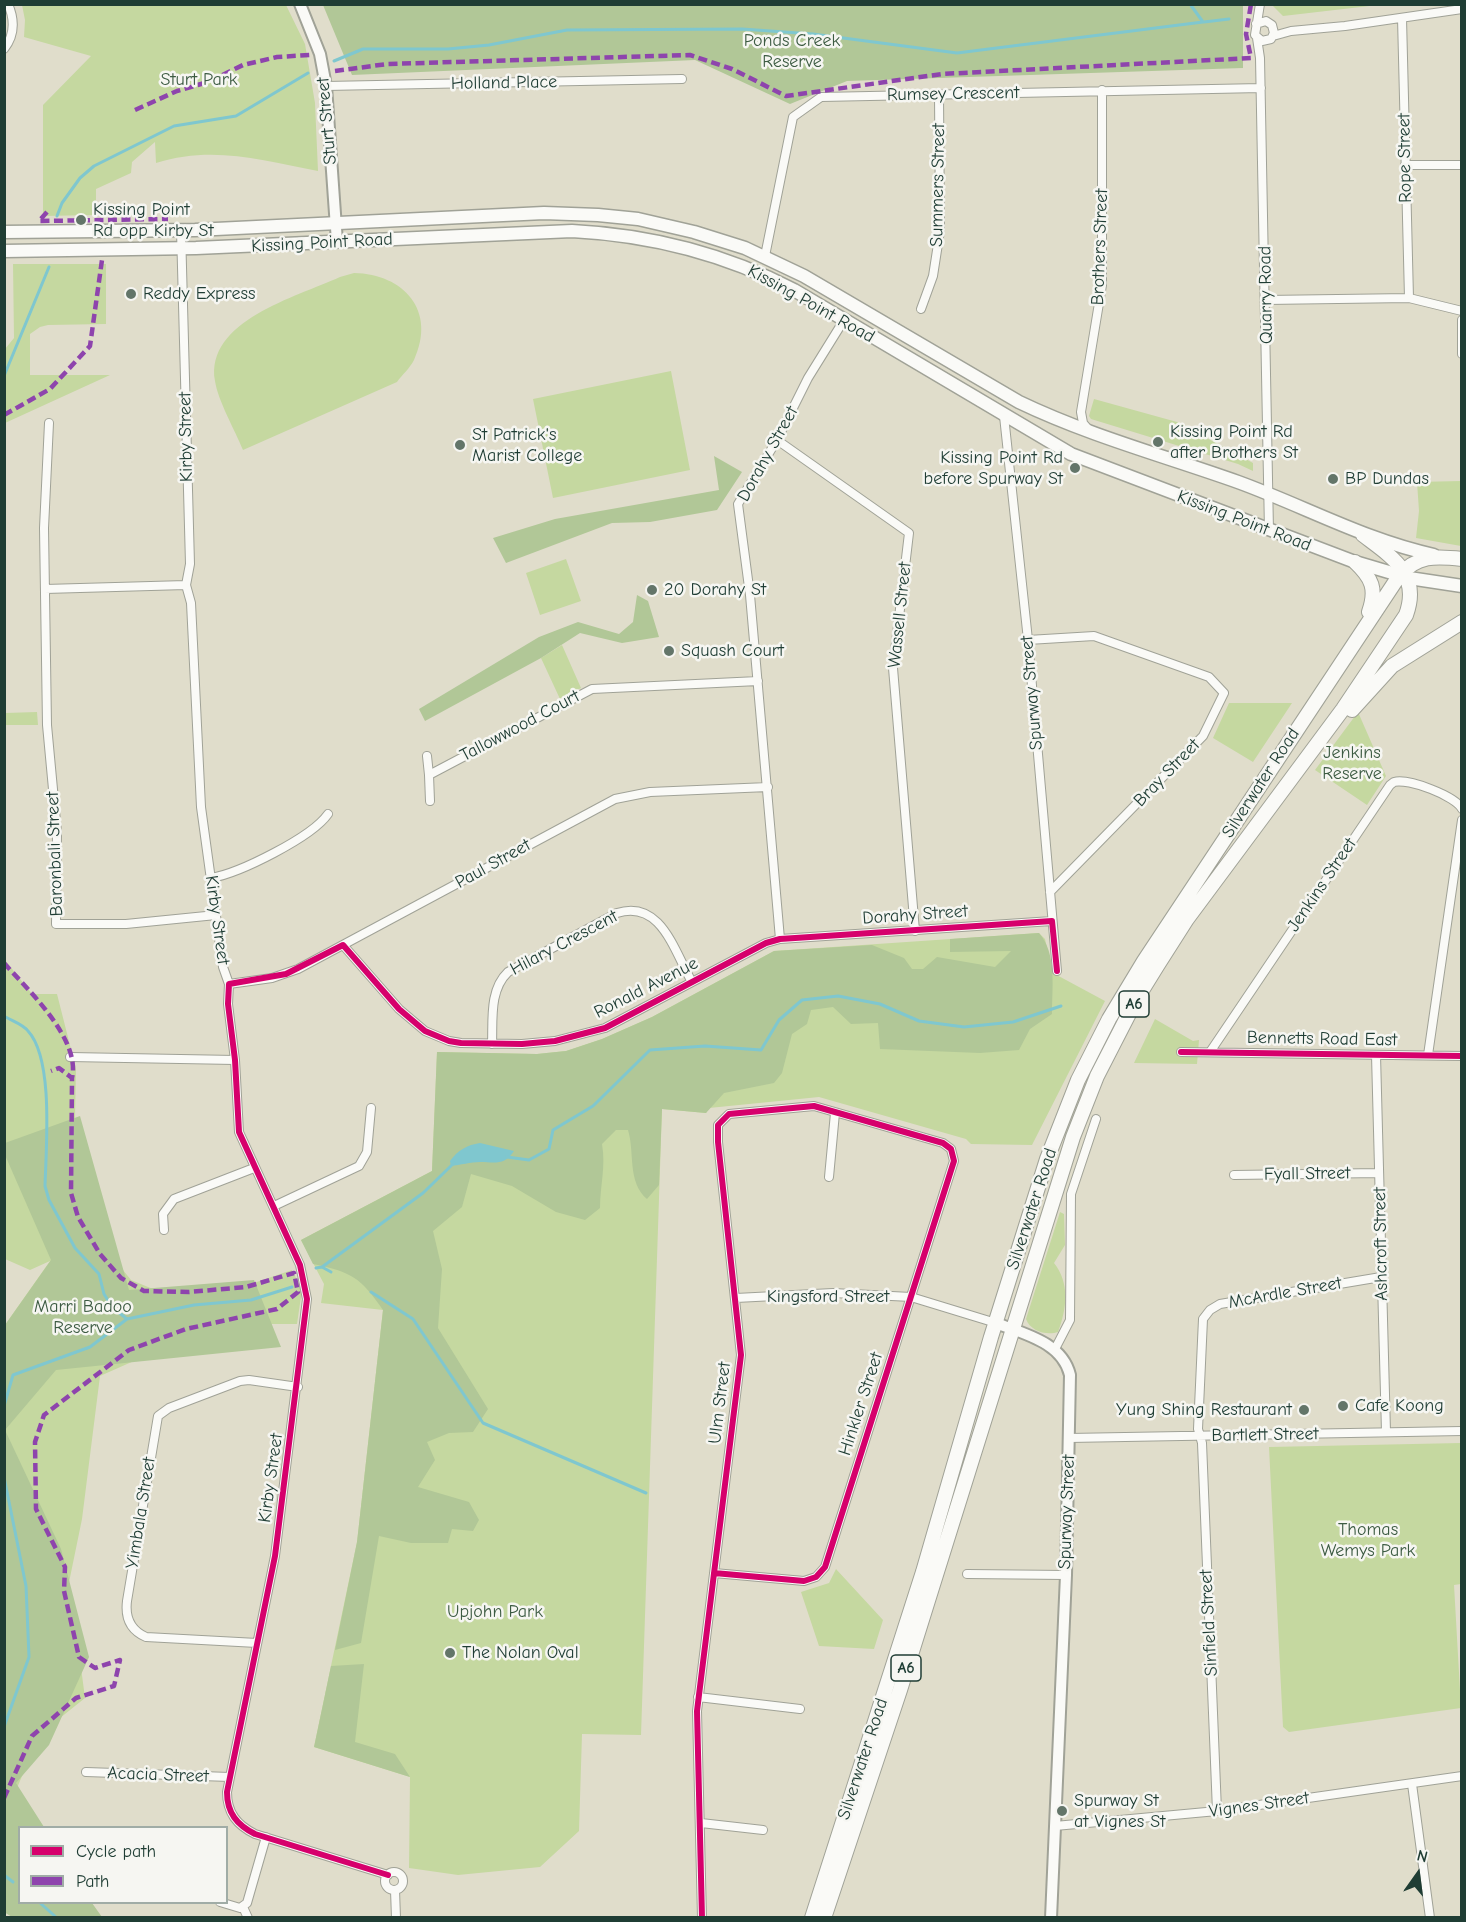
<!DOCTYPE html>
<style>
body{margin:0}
#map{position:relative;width:1466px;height:1922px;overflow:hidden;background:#e0ddcb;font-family:"Comic Neue",sans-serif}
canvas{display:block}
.frame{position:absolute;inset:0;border:6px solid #1f3d34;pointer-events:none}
.legend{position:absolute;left:18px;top:1826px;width:210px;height:78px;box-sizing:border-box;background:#f6f6f2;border:2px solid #a0aca6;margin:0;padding:8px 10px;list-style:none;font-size:18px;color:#1f3d34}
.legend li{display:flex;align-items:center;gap:12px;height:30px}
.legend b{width:30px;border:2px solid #a0aca6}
.north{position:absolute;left:1388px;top:1844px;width:60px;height:60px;-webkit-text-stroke:4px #f6f6f2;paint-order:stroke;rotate:14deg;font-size:16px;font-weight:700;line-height:24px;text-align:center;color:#1f3d34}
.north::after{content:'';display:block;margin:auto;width:21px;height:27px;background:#1f3d34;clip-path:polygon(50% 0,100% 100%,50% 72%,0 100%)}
</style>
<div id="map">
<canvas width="1466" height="1922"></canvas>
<div class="frame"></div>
<ul class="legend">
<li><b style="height:8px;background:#d6006c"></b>Cycle path</li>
<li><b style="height:8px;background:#8e44ad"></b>Path</li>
</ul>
<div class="north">N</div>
</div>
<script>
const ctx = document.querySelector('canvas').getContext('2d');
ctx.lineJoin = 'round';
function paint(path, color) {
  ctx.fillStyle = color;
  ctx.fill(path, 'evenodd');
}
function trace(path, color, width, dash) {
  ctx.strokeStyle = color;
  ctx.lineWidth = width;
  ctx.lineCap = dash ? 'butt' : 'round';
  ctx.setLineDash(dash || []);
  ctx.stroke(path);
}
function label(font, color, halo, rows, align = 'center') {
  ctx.font = font + ' "Comic Neue",sans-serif';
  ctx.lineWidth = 5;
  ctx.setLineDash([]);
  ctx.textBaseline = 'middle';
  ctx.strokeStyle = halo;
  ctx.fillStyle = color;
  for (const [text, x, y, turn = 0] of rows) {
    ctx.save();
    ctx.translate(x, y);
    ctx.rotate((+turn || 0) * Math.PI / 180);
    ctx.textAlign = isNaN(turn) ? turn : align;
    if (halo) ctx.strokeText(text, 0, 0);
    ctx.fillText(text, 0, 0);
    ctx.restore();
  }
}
paint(new Path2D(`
 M22 5H286L305 44 315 103 318 171C262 160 212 145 156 163L155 142 132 162 131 173 96 189V215L43 216V105L91 56 24 37 25 20Z
 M1272 5V4L1378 5 1283 16Z
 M13 264H106V324L48 325 40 327 30 334V375H110L5 423V349L14 338Z
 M354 273C404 274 437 311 414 360 410 368 402 375 397 382L243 450C235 430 218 401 215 381 205 321 296 297 340 277Z
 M671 371 690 470 553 498 533 399Z
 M1094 399 1177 422 1253 463V471L1238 464 1091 419 1089 416Z
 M1461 481V546L1416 538 1419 511 1417 482Z
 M566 559 581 601 540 615 526 573Z
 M562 645 581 688 560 699 541 658Z
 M1229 703H1292L1253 762 1213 738Z
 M37 712 38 725H5V713Z
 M1358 712 1386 776 1367 805 1315 770Z
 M1039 933 1045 939 1053 973 1105 1001 1032 1145 971 1144 966 1139 819 1097 709 1108 706 1113 662 1109 641 1735 582 1734 579 1831 540 1867 458 1875 409 1868 410 1777 314 1747 357 1542 383 1310 321 1303 324 1284 301 1240 432 1171 437 1052 537 1054 566 1051 602 1039 652 1017 774 951Z
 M5 960 32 994H57L76 1069 74 1167 106 1249 131 1280 153 1289 239 1288 292 1270 302 1290 297 1324H254L197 1333 100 1376 82 1519 66 1597 77 1637 85 1698 40 1734 5 1816V1325L50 1261 30 1270 5 1259Z
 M1155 1019 1193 1041 1199 1040 1197 1064 1134 1063Z
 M1060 1212 1064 1214 1065 1245 1054 1263C1070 1283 1067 1309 1058 1332 1047 1336 1030 1331 1026 1319Z
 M1461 1443V1584L1454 1585 1461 1708 1289 1732 1283 1727 1269 1447Z
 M836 1569 883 1620 874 1649 819 1646 801 1592 829 1583Z`), '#c5d8a0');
paint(new Path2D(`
 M323 5H1243V68L847 81 790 104 695 60 352 75Z
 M714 456 742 472 717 510 650 522 612 523 506 563 493 538 555 519 719 490Z
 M637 595 648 601 659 637 622 643 580 633 541 658 425 721 419 709 539 637 578 622 619 634 633 622Z
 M1039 933C1057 953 1052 989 1052 1014L1030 1029 1019 1050 980 1053 880 1049 878 1023 851 1024 833 1007 811 1010 807 1024 792 1034 782 1073 774 1083 724 1093 706 1113 662 1109 659 1185 647 1199C627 1182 635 1153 628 1130H616L602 1144C606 1167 600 1185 600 1208L585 1220 556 1212 512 1186 471 1174 462 1207 433 1231 442 1269 438 1328 488 1409 473 1432 449 1433 427 1442 435 1460 418 1487 469 1502 479 1520 473 1531 452 1529 448 1543H411L379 1536 361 1643 335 1650 357 1542 383 1310C361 1278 352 1272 313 1264L301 1240 432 1171 437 1052 537 1054 566 1051 602 1039 652 1017 774 951 872 945 904 958 912 969H923L937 957 995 967 1011 951 950 952V939Z
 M80 1116 129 1290 254 1280 281 1347 56 1370 5 1430 61 1549 89 1657 49 1745 16 1783 44 1827 20 1828V1902L92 1903 102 1917H12L4 1912 5 1325 51 1260 5 1155V1143Z
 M364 1664 355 1742 395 1754 410 1777 314 1747 331 1666Z`), '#b1c797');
paint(new Path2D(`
 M480 1143 514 1151C504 1166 495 1162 480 1162 471 1162 460 1165 451 1166L450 1161C458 1150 467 1145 480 1143Z`), '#7fc7cf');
trace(new Path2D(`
 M1204 22 1229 19
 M334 61 363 49H448L489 45 567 30 742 29 813 34 957 53 1203 22 1190 4
 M57 216 62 203 80 178 94 166 174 126 236 116 308 73
 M4 376 49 267
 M4 1016C12 1021 23 1024 28 1031 54 1059 46 1148 45 1186L49 1200 75 1248 99 1274 104 1294 112 1307 127 1319 90 1347 13 1375 4 1406
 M507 1157 529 1160 549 1149 553 1130 593 1106 650 1050 705 1046 761 1050 779 1020 802 1000 838 996 880 1004 919 1021 964 1027 1013 1022 1061 1006
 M322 1267 331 1272
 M316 1268 322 1267 423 1193 454 1163
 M371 1292 413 1319 483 1423 646 1493
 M127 1319 194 1305 251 1300 292 1287
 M4 1477 26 1586 29 1657 4 1727
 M4 1875 13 1882
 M39 1902 57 1918`), '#7fc7cf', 3);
const street = new Path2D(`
 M1402 18 1409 298
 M1256 24 1266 21 1272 25 1274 33 1271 39 1262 41 1255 35 1260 4
 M1273 36 1291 31 1345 26 1462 9
 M1257 38 1260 58 1269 531
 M4 49C15 35 15 20 8 4
 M326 86 682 79
 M1405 165H1462
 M181 230 190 564 186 585 191 603 201 807 223 967 229 984 228 1004 235 1060 239 1132 300 1265 307 1299 275 1556 227 1792C227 1813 237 1825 255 1834L388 1875
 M765 256 793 117 821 97 1261 88
 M1266 300 1409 298 1462 311
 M921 309 933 276 940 231 939 94
 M1462 320V354
 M1004 416 1028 640 1057 971
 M49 423 44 528 47 725 57 832 56 924H126L216 915
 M1089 430 1083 423 1081 412 1102 285V90
 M777 440 909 533 893 668 915 931
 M45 589 186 585
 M1028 640 1094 636 1209 677 1224 693 1203 736 1050 892
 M427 756 429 775 592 689 758 681
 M429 775 430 801
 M211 878C240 873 312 837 328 814
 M780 939 750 595 738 504 777 440 808 378 844 320
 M343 945 399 1009 425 1031 449 1041 461 1043 522 1044 555 1041 605 1028 766 943 780 939 1052 921
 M229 984 272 978 298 969 615 799 650 792 768 787
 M492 1044C493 1020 489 990 508 972L617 913C661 899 674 951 692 982
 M1181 1052 1462 1056
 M1210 1052 1390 785 1394 782C1408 778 1456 796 1462 809
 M1376 1055 1386 1432
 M1428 1055 1462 820
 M70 1057 235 1060
 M1234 1175 1379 1173
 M829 1177 835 1113
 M274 1206 359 1166 367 1152 371 1108
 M164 1230 163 1214 174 1199 254 1168
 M736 1298 833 1293 911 1297 996 1323
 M1055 1349 1070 1320 1071 1194 1096 1119
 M1069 1438 1462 1431
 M967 1574 1066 1575
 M257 1643 146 1637C130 1630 125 1617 127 1601L158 1416 169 1408 240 1381 249 1380 298 1387
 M698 1697 800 1709
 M86 1772 230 1777
 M1412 1784 1430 1918
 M1217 1811 1202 1443 1198 1429 1203 1319 1210 1310 1220 1304 1381 1277
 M701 1823 763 1830
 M1055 1826 1217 1811 1462 1776
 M385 1881a9 9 0 1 1 18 0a9 9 0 1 1-18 0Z
 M395 1890 396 1918
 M220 1902 240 1908 247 1903 266 1837
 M243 1907 248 1918
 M702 1918 697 1711 741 1355 718 1142V1125L729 1114 814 1106 943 1143 951 1149 954 1161 825 1567 816 1577 804 1581 714 1573`);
const secondary = new Path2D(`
 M300 4 320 54 326 86 337 242
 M996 1323C1024 1334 1062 1342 1070 1375L1066 1575 1051 1918`);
const primary = new Path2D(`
 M4 232 195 230 544 213 598 215 638 219 694 232 745 248 804 276 1019 402C1090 436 1165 456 1238 482 1304 506 1365 540 1434 555
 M4 251 196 248 572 231C650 235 725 254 794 290L1071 454 1355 562 1409 578 1462 586`);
const highway = new Path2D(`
 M1355 562C1372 578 1377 589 1369 612
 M1352 710 1392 666 1462 622
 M812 1918 923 1572 991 1337 1047 1159 1078 1080 1109 1019 1144 961 1399 576C1417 555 1435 556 1462 559
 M824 1918 900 1690 1073 1137 1097 1076 1136 1000 1157 966 1187 919 1343 709 1406 615C1421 574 1392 557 1363 535`);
trace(street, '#a0a297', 10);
trace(secondary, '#a0a297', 14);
trace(primary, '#a0a297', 15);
trace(highway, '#a0a297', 16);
trace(street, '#fafaf7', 8);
trace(secondary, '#fafaf7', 10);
trace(primary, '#fafaf7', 12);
trace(highway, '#fafaf7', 14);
trace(new Path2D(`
 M335 71 387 64 690 55 732 69 786 96 942 74 1251 58 1246 34 1251 4
 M135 110 177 91 208 82 243 65 277 57 310 55
 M47 212 39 221 168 219
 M4 415 50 389 90 346 102 260
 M4 963C28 990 81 1039 72 1078L59 1068 51 1071
 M4 1798 32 1736 76 1698 114 1686 120 1660 95 1668 79 1657 64 1591 65 1567 36 1509 35 1442 44 1415 129 1350 186 1329 277 1309 298 1292 294 1273 246 1287 189 1292 144 1291 121 1278 100 1254 78 1217 71 1193 72 1078`), '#8e44ad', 4.5, [9, 4.5]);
trace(new Path2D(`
 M1181 1052 1462 1056
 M388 1875 255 1834C237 1825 227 1813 227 1792L275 1556 307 1299 300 1265 239 1132 235 1060 228 1004 229 984 286 974 343 945 399 1009 425 1031 449 1041 461 1043 522 1044 555 1041 605 1028 766 943 780 939 1052 921 1057 971
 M702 1918 697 1711 741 1355 718 1142V1125L729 1114 814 1106 943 1143 951 1149 954 1161 825 1567 816 1577 804 1581 714 1573`), '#d6006c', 6);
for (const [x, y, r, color] of [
 [81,220,6,"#637569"],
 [131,294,6,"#637569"],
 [1158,442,6,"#637569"],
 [460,445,6,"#637569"],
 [1075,468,6,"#637569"],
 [1333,479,6,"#637569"],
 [652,590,6,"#637569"],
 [669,651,6,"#637569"],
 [1343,1406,6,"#637569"],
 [1304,1410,6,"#637569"],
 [450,1653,6,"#637569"],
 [1062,1811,6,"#637569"]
]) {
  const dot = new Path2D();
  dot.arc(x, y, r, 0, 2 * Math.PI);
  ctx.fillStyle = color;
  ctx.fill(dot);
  trace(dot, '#f6f6f2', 2);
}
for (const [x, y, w] of [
 [1134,1004,30],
 [906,1668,30]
]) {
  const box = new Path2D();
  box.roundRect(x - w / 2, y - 13, w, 26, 4.5);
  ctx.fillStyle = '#f6f6f2';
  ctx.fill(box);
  trace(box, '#1f3d34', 1.5);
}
label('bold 16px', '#1f3d34', null, [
 ["A6",1134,1004],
 ["A6",906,1668]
]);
label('18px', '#3c5b42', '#f6f6f2', [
 ["Ponds Creek",792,41],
 ["Reserve",792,62],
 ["Sturt Park",199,80],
 ["Jenkins",1352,753],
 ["Reserve",1352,774],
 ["Marri Badoo",83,1307],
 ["Reserve",83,1328],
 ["Thomas",1368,1530],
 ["Wemys Park",1368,1551],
 ["Upjohn Park",495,1612]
]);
label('18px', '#1f3d34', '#f6f6f2', [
 ["Holland Place",504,83,-1],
 ["Rumsey Crescent",953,94,-1],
 ["Sturt Street",327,121,-95],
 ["Rope Street",1405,158,-91],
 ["Summers Street",938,185,-89],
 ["Kissing Point Road",322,243,-3],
 ["Brothers Street",1100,247,-88],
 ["Quarry Road",1266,295,-91],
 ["Kissing Point Road",811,304,29],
 ["Kirby Street",186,437,-91],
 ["Dorahy Street",768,454,-61],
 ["Kissing Point Road",1244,521,21],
 ["Wassell Street",900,615,-84],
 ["Spurway Street",1032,693,-95],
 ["Tallowwood Court",520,726,-28],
 ["Bray Street",1167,773,-46],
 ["Silverwater Road",1261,783,-57],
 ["Baronbali Street",55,854,-92],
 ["Paul Street",493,864,-29],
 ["Jenkins Street",1322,885,-56],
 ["Dorahy Street",915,915,-4],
 ["Kirby Street",217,920,82],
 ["Hilary Crescent",564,943,-28],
 ["Ronald Avenue",646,988,-27],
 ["Bennetts Road East",1322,1039,1],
 ["Fyall Street",1307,1174,-1],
 ["Silverwater Road",1032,1209,-72],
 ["Ashcroft Street",1381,1244,-91],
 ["McArdle Street",1285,1293,-10],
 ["Kingsford Street",828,1297],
 ["Ulm Street",720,1403,-83],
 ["Hinkler Street",861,1404,-72],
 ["Bartlett Street",1265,1435,-1],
 ["Kirby Street",271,1478,-82],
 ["Spurway Street",1067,1512,-88],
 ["Yimbala Street",141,1513,-81],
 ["Sinfield Street",1209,1623,-93],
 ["Silverwater Road",863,1759,-72],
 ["Acacia Street",158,1775,2],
 ["Vignes Street",1259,1805,-8]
]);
label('18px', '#1f3d34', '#f6f6f2', [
 ["Kissing Point",93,210],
 ["Rd opp Kirby St",93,231],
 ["Reddy Express",143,294],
 ["Kissing Point Rd",1170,432],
 ["after Brothers St",1170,453],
 ["St Patrick's",472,435],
 ["Marist College",472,456],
 ["Kissing Point Rd",1063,458,"right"],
 ["before Spurway St",1063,479,"right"],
 ["BP Dundas",1345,479],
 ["20 Dorahy St",664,590],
 ["Squash Court",681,651],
 ["Cafe Koong",1355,1406],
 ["Yung Shing Restaurant",1292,1410,"right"],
 ["The Nolan Oval",462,1653],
 ["Spurway St",1074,1801],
 ["at Vignes St",1074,1822]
], 'left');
</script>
